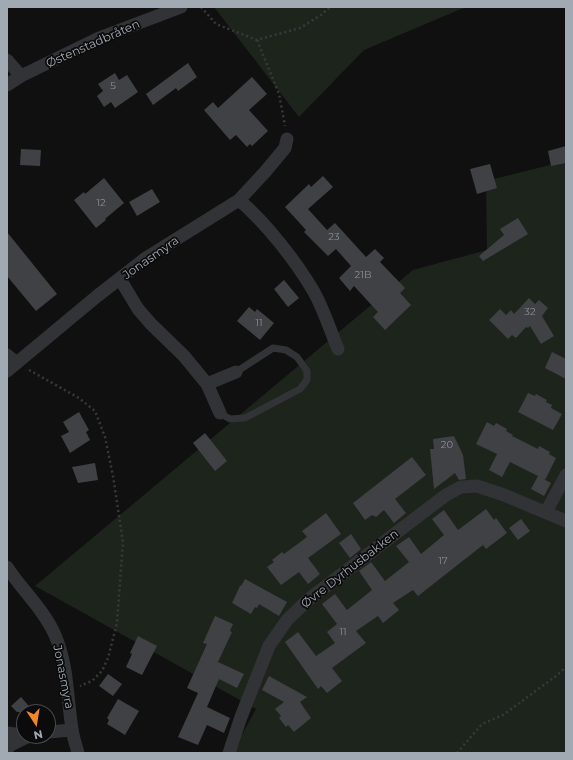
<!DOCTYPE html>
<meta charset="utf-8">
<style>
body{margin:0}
#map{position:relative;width:573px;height:760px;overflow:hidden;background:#101011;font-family:Montserrat,sans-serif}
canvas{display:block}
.frame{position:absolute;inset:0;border:8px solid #a1aab2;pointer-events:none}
.north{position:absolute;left:16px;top:704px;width:40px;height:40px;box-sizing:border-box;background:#0b0b0c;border:1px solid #474b4e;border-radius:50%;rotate:168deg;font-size:11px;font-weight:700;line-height:16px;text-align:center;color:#a1aab2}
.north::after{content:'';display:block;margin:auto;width:14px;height:18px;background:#f08729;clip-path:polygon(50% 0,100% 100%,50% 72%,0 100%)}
</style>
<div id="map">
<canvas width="573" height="760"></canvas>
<div class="frame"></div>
<div class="north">N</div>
</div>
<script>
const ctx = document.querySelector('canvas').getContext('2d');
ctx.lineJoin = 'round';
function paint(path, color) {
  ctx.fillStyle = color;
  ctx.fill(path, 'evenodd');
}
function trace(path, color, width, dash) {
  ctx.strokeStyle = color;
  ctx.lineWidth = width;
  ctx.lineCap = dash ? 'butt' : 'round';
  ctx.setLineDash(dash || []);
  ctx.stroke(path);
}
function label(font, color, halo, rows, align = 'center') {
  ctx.font = font + ' Montserrat,sans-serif';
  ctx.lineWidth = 3.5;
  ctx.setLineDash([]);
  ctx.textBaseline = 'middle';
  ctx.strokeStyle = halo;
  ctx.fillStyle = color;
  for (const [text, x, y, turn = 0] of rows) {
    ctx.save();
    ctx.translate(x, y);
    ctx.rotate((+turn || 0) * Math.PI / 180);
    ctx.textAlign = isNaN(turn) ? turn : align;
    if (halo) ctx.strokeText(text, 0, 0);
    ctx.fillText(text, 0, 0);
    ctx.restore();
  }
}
paint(new Path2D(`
 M214 7H469L461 9 364 50 299 117Z
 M566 161V753H232L256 709 35 586 413 270 487 250 486 181Z`), '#1d241c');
paint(new Path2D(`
 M188 63 197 77 178 91 176 88 153 105 146 94Z
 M115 73 119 80 127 75 138 92 115 108 111 102 104 107 97 96 103 91 98 84Z
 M252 77 267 94 249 110 268 131 252 146 250 144 247 147 236 135 230 140 204 110 213 102 218 108Z
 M566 146V163L551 166 548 151Z
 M21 149 41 150 40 166 20 165Z
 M490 164 497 188 477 194 470 169Z
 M323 176 333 187 308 209 327 230 335 223 366 257 375 249 384 258 380 262 405 288 400 293 411 305 385 330 373 317 378 312 354 286 350 291 339 278 351 266 336 249 328 256 304 232 306 230 285 207 309 184 311 187Z
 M104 178 124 203 105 219 106 220 96 228 74 200 84 192 85 194Z
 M152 189 160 202 137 216 129 202Z
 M518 218 528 234 483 261 479 256 504 235 500 229Z
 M7 232 57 294 36 311 7 276Z
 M284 280 299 298 288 307 274 289Z
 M529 298 535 304 539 300 548 308 542 316 554 336 541 344 530 326 528 328 526 327 516 338 512 335 508 339 489 320 500 309 506 315 511 310 514 314Z
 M249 307 255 312 257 309 274 323 260 340 237 321Z
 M552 352 566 359V379L545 368Z
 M528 393 535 396 536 394 547 400 546 402 552 405 551 408 562 414 553 430 518 412Z
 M79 412 89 430 86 432 90 440 70 453 61 436 69 432 63 422Z
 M487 422 494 426 496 423 507 429 506 431 513 435 512 436 538 449 539 446 550 452 549 454 556 458 545 480 542 478 551 483 544 496 531 489 538 476 510 462 502 477 489 470 497 454 476 444Z
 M205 433 227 461 215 471 193 443Z
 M454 436 463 455 466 479 459 480 455 473 434 489 430 449H434L433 439Z
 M412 457 426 475 395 499 406 513 394 523 384 510 376 517 372 515 365 520 353 503Z
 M95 463 98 480 78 483 72 467Z
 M486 509 494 520 496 518 507 533 486 549 483 545 418 596 413 590 393 603 399 610 383 623 378 616 356 631 366 643 332 668 342 681 327 693 321 686 318 689 285 642 298 632 316 656 335 643 327 632 337 624 322 604 335 594 347 610 372 590 359 571 371 562 385 581 409 562 396 546 409 537 421 554 444 535 432 519 444 510 458 530Z
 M326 513 341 534 308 558 320 574 308 584 299 572 281 585 267 567 274 562 272 560 282 552 284 554 307 537 302 531Z
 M521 519 530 531 518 540 509 528Z
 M351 534 361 549 350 558 339 543Z
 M245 579 287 602 279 616 259 604 257 608 255 607 251 614 232 603 240 586H241Z
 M215 616 233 624 230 631 232 632 218 662 244 674 237 688 219 679 207 707 230 718 224 733 207 725 198 745 178 737 198 693 187 688 207 644 203 643Z
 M138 636 157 646 142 675 126 667 132 654 130 653Z
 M108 674 122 684 113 696 99 686Z
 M269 676 307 697 300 702 311 718 294 732 288 725 286 727 279 718 281 716 275 709 284 702 262 690Z
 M21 697 34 712H17L11 706Z
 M118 699 139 711 125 735 107 724 109 720 107 718Z`), '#3f4145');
trace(new Path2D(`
 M201 7 216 24 257 40 300 28 321 15 330 7
 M257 40 279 94 285 126
 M29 370 79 398 95 411 105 437 113 476 123 542 117 623 108 658 102 671 92 681 80 686
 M457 753 482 724 503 715 556 676 566 667`), '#373a3d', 2.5, [2, 3]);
trace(new Path2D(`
 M220 413 230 419 245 418 300 389 307 380V371L297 357 286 350 273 348 236 372`), '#313336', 7);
trace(new Path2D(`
 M7 60 21 76
 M7 85 21 76 99 38 181 7
 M239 200C266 223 296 261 314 292 324 310 330 330 338 349
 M120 279 138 309 151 324 184 356 207 384 236 372
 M7 355 17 363
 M7 371 96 297 146 258 239 200 265 172 285 148 287 139
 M207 384 220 413
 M546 512 566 475
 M7 567C22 590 44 610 55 635 68 665 67 697 72 729 73 737 76 745 78 753
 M48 732 72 730
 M7 733 24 735
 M7 749 11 745 29 736
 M229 753 241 717 269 646 287 620 309 599 446 495 461 487 477 486 504 495 566 521`), '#313336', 13);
label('10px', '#889097', null, [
 ["5",113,86],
 ["12",101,203],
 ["23",334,237],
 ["21B",363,275],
 ["32",530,312],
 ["11",259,323],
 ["20",447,445],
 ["17",443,561],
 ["11",343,632]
]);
label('12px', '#a1aab2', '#0b0b0c', [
 ["Østenstadbråten",93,44,-24],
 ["Jonasmyra",151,258,-35],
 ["Øvre Dyrhusbakken",350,569,-38],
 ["Jonasmyra",63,677,79]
]);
</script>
